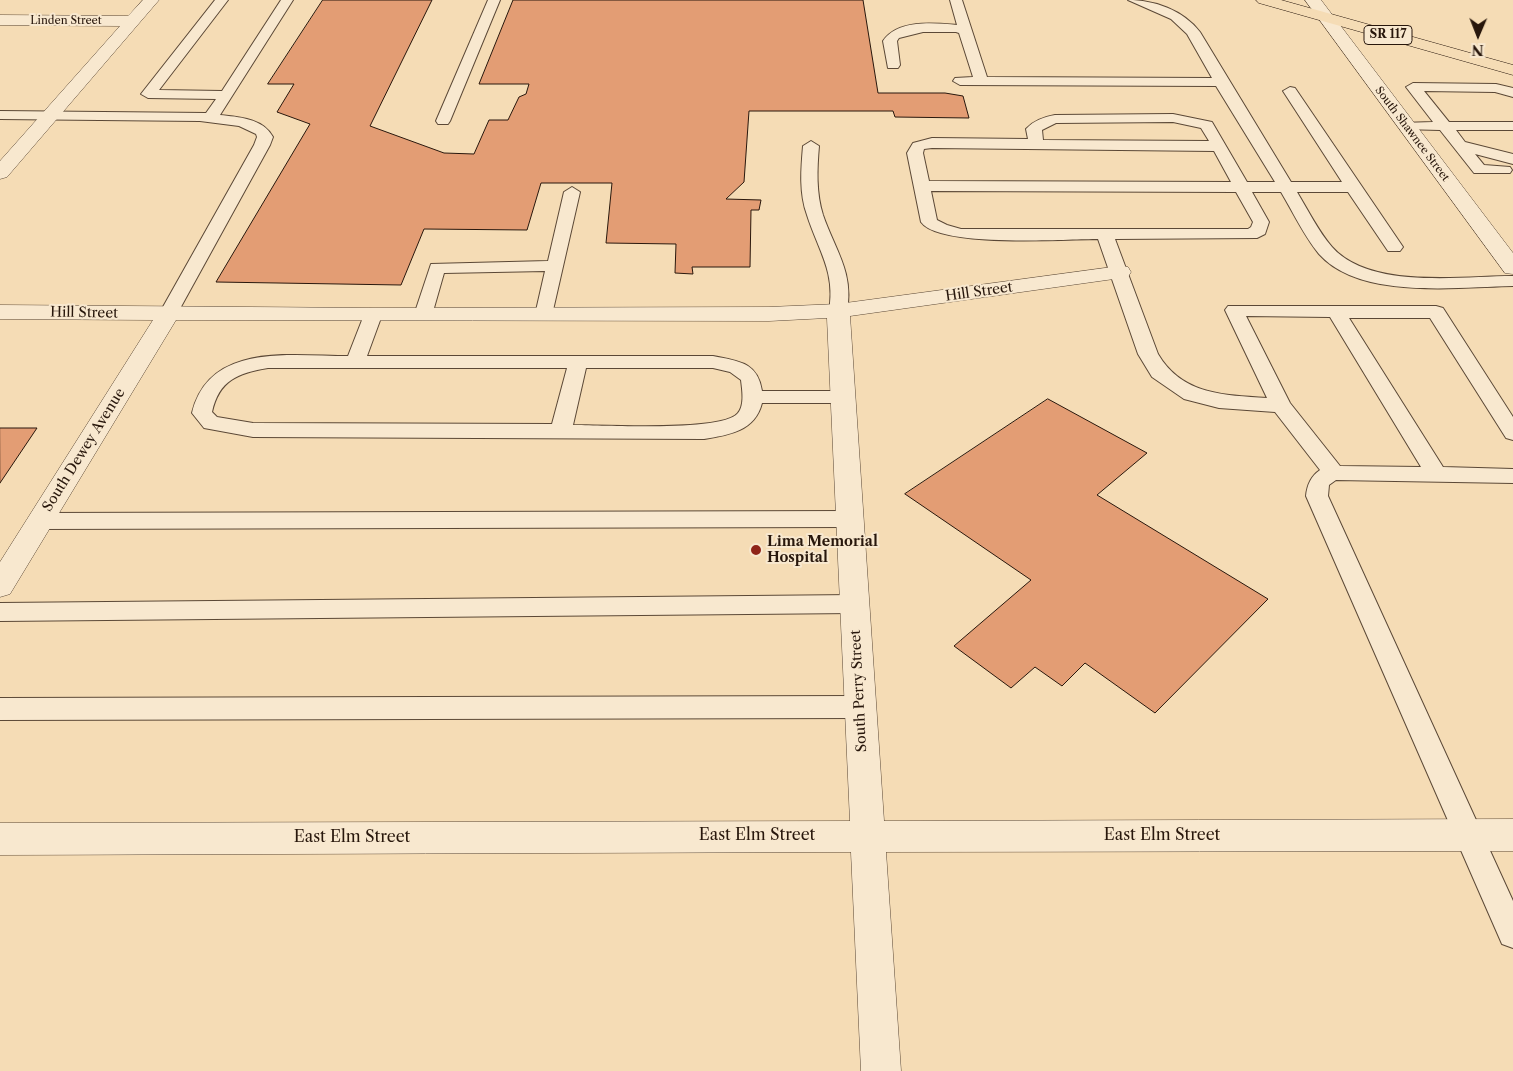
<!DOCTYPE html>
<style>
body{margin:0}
#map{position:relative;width:1513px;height:1071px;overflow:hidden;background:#f5dcb5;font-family:"Libre Caslon Text",serif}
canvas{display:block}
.north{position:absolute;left:1453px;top:10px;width:50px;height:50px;-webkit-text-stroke:4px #f8e8cf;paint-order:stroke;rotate:181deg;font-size:14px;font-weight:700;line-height:20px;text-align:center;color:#28170c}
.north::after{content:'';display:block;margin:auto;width:18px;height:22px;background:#28170c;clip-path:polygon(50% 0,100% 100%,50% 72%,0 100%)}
</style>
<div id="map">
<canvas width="1513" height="1071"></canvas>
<div class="north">N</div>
</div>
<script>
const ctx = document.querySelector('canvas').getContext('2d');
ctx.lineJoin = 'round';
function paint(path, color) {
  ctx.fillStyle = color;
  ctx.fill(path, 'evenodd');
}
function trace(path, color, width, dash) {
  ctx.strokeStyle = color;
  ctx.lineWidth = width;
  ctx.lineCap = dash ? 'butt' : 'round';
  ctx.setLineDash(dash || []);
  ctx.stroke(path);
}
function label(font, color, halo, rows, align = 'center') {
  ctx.font = font + ' "Libre Caslon Text",serif';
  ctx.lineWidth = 4;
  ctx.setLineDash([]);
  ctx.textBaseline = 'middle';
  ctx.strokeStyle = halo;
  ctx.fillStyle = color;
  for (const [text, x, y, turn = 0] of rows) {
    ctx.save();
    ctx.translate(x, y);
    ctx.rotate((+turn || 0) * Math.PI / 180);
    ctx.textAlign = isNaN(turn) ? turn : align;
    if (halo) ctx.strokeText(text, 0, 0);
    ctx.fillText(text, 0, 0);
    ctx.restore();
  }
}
const building = new Path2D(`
 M323 0H432L370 126 444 153 474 154 489 120H508L519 97 526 94 529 84H479L513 0H863L878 93H945L963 96 969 118 895 117 893 111H749L744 182 726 199 761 200 759 210H751L750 267H692L693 274 675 273 676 244 606 243 612 183H541L527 230 424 229 401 285 216 282 310 124 277 112 294 84H268Z
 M1048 399 1147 453 1097 495 1268 599 1155 713 1085 663 1062 686 1035 667 1011 688 954 646 1031 580 905 494Z
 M0 428H37L0 483Z`);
paint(building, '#e39d74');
trace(building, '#28170c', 1);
const lane = new Path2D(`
 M215 0H228L159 90 222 91 281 0H293L220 115C238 117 263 118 273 137L270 145 177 314 175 318H161L159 314 254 145 257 137 256 134 239 126 200 121 0 119V111L206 113 216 99 148 98 141 94Z
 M488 0H500L450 121 448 124H438L436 121Z
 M950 0H962L987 77 1212 78 1187 34 1171 19 1128 0C1154 0 1183 10 1200 32L1291 182H1342L1283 91 1290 87 1295 88 1403 247 1400 251H1388L1348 192H1297C1308 210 1318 231 1332 247 1370 290 1462 276 1513 276V286C1457 287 1360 300 1319 254 1304 236 1293 212 1281 192H1252L1269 222 1265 234 1257 238 1115 239 1158 354C1182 395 1224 395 1267 398L1225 310 1228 306H1436L1443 308 1513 417V440L1506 438 1430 318H1349L1443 467 1513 469V483L1336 480 1329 485 1328 496 1513 901V948L1502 944 1306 496C1307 485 1311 476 1320 470L1275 412 1219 408 1184 399 1152 377 1138 354 1098 239C1065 239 939 248 921 222L907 153 913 143 932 138 1028 139 1026 129C1034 120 1044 117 1055 115L1173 114 1212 122 1247 182H1275L1216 86 960 85 953 81 955 78 973 77 959 33 956 32H923L899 38 897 41 900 65 898 68H888L883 41C898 19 934 23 957 25ZM1173 122 1201 128 1209 141 1043 140 1042 130 1056 123ZM932 148 1214 151 1231 182 929 181 923 153 924 149ZM931 191 1236 192 1253 222 1251 227 1248 229H961L947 225 937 220ZM1246 316 1330 317 1421 467 1340 466 1290 403Z
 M1413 83 1496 84 1513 88V97L1495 92 1424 91 1449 122H1513V130H1456L1465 142 1513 154V164L1475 154 1484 165 1510 167 1512 170 1510 173H1474L1440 130 1401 129 1399 126 1401 123 1433 122 1406 87Z
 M811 141 819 146C817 169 816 193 823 215 835 250 854 272 847 311L845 315H831L829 311C836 272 818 250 807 215 799 193 801 169 803 146Z
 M572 187 580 192 551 319H537L535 315 545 271 444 273 432 315 430 319H416L414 315 431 264 548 261 564 192Z
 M373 309 380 311 382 315 367 356H713C738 361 758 362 762 391H843L850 392 853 397 850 402 843 403H762C755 431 729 435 704 439L253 437 204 428 192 413C209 342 291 356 348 356L364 315 366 311ZM268 368H567L552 424 253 423 217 417 212 412C219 380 238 373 268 368ZM586 368H713L730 372 741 380C742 389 745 405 738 413 723 432 602 425 573 425Z
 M849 511 857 513 860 519 857 525 849 527 40 529 32 527 29 521 32 515 40 513Z
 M855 595 863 598 867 604 863 610 855 613 0 621V603Z
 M860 696 869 699 873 707 869 715 860 718 0 720V698Z`);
const street = new Path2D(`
 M143 0H159L7 177 0 179V161L120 26 0 25V15L128 16Z
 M1305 0H1321L1513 253V274L1505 273Z
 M1120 266 1128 267 1131 272 1128 277 850 316 884 821 1513 819V851L886 852 901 1071H861L851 852 0 855V823L850 821 827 318 769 321 176 320 10 594 0 597V562L153 320 0 319V305L373 308 769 307 838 304Z`);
const primary = new Path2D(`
 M1256 0H1281L1513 65V75L1259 3Z`);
trace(lane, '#5b4836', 2);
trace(street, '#5b4836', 1);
trace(primary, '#28170c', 1);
paint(lane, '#f8e8cf');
paint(street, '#f8e8cf');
paint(primary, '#f5dcb5');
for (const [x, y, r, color] of [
 [756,550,6,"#8f2418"]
]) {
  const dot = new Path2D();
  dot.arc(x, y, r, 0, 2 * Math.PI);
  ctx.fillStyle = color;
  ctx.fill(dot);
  trace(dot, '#f8e8cf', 2);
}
label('11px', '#28170c', '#f8e8cf', [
 ["Linden Street",66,21],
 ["South Shawnee Street",1412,134,53]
]);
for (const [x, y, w] of [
 [1388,35,48]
]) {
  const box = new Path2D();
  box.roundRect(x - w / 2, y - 9.5, w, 19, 4);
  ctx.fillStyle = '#f8e8cf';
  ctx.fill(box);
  trace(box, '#28170c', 1);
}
label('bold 12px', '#28170c', null, [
 ["SR 117",1388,35]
]);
label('14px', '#28170c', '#f8e8cf', [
 ["Hill Street",979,292,-8],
 ["Hill Street",84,313,1],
 ["South Dewey Avenue",84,450,-58],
 ["South Perry Street",859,691,-93]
]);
label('bold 14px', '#28170c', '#f8e8cf', [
 ["Lima Memorial",767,542],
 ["Hospital",767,558]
], 'left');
label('16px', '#28170c', '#f8e8cf', [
 ["East Elm Street",757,835],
 ["East Elm Street",1162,835],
 ["East Elm Street",352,837]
]);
</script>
